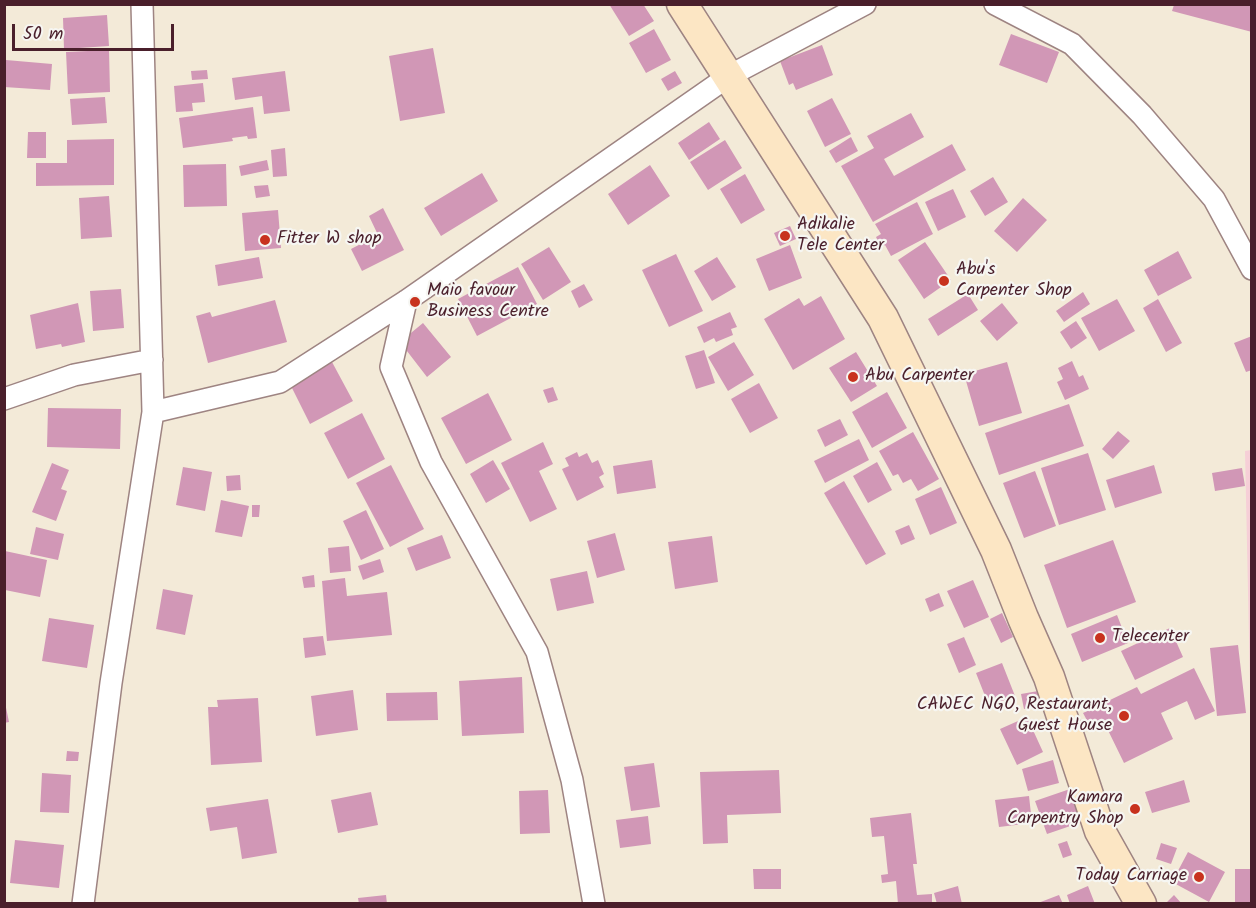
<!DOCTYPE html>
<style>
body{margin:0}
#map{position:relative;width:1256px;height:908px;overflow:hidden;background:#f3ead8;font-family:Kalam,sans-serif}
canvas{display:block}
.frame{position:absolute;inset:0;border:6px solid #4a1f2b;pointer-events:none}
.scale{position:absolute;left:12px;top:24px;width:162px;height:27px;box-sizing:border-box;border:3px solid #4a1f2b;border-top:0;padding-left:8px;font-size:18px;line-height:21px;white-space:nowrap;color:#4a1f2b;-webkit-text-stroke:4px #f6f6f2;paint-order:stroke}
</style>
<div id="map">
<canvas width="1256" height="908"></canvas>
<div class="frame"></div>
<div class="scale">50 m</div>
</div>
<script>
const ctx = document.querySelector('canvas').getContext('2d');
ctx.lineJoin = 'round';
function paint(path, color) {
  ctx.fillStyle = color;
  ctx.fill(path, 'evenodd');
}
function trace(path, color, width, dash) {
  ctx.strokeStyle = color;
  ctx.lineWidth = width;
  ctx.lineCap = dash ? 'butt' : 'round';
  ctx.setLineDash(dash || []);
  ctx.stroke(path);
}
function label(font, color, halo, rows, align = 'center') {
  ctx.font = font + ' Kalam,sans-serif';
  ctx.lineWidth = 4.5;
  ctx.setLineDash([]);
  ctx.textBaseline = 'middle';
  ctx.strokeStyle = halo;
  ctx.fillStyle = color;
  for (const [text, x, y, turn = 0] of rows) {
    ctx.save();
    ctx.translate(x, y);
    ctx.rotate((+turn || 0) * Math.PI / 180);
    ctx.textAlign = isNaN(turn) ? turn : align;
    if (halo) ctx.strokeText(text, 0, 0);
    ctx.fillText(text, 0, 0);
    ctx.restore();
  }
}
paint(new Path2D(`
 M1251 450H1252L1251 732 1245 451Z`), '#f6cfd7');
paint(new Path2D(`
 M609 4H643L654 21 629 36Z
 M1174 5H1252V32L1172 11Z
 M107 15 109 46 64 49 63 18Z
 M654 29 671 60 646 73 629 43Z
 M1011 34 1059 52 1047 83 999 65Z
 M822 45 833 75 796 90 793 83 789 85 780 61Z
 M433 48 445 113 400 121 389 56Z
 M109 50 110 92 68 94 66 52Z
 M6 60 52 64 50 90 4 87Z
 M207 70 208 79 192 80 191 71Z
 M285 71 290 111 264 114 262 96 235 100 232 78Z
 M675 71 682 83 668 91 661 79Z
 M203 83 205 102 192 103 193 111 176 112 174 86Z
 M105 97 107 123 72 125 70 99Z
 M832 98 851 134 825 147 807 111Z
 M253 107 257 138 248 139 247 136 232 138 233 141 183 148 179 118Z
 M911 113 924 137 884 159 894 176 952 144 966 170 873 222 841 166 874 148 867 136Z
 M709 122 720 139 689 160 678 143Z
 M28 132H46V158H27Z
 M851 137 858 151 836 163 829 151Z
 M114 139V185L36 186V163H67V140Z
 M725 140 742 168 708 190 690 162Z
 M285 148 287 176 273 177 271 150Z
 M267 160 269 170 241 176 239 166Z
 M226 164 227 206 184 207 183 165Z
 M650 165 670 196 628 225 608 194Z
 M482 173 498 201 441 236 424 208Z
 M745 174 765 210 741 224 720 189Z
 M993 177 1008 202 985 216 970 191Z
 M268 185 270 196 256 198 254 186Z
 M953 189 966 217 938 231 925 202Z
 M109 196 112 237 81 239 79 198Z
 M1023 198 1047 220 1017 252 994 231Z
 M917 202 933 234 891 256 885 245 881 247 876 237 881 234 875 224Z
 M383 208 404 250 362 271 351 249 378 235 369 216Z
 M278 210 281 248 245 251 242 213Z
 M790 226 796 239 780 246 774 233Z
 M925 242 951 280 924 299 898 260Z
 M790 245 802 278 769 291 756 259Z
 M549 247 571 282 543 300 521 264Z
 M1178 251 1192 278 1158 296 1144 270Z
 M676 254 703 311 669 327 642 270Z
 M259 257 263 278 218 286 215 265Z
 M717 257 736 287 712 301 694 271Z
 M518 267 537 304 477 336 458 299Z
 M584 284 593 300 579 308 571 291Z
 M121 289 124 328 93 331 90 291Z
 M1083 292 1090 304 1064 322 1056 311Z
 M968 294 978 310 938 336 928 319Z
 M821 296 845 339 793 370 764 319 799 298 804 306Z
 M1117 299 1135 331 1099 351 1081 318Z
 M1158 299 1182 343 1166 352 1143 308Z
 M275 300 287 342 208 363 196 316 210 312 212 317Z
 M78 303 85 342 62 347 61 344 36 349 30 315Z
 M1002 303 1018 323 997 341 980 321Z
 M730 312 737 327 731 329 733 335 716 342 714 338 704 343 697 327Z
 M1076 321 1087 338 1071 349 1060 332Z
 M423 323 451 357 427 377 400 342Z
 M1252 336V370L1246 372 1234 343Z
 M734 342 754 375 728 391 708 357Z
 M704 350 715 383 696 389 685 356Z
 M856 352 877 386 851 402 829 368Z
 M1072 361 1079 377 1083 375 1089 389 1065 400 1057 382 1063 379 1058 368Z
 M332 362 353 401 310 424 290 384Z
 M1007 362 1022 413 979 426 964 374Z
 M759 383 778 418 750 433 731 399Z
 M553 387 558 400 548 403 543 390Z
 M887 392 907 428 872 448 852 412Z
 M488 393 512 440 466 464 441 418Z
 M1069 404 1084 446 999 475 985 433Z
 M48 408 121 409 120 449 47 447Z
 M362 413 385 459 348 479 324 433Z
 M840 419 848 435 825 447 817 430Z
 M1118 431 1130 441 1113 459 1102 449Z
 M913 432 939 479 918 491 911 479 903 483 898 474 893 476 879 451Z
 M859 439 869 460 825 483 814 461Z
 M543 442 553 464 539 471 557 509 530 522 501 463Z
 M577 452 579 457 587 453 592 463 598 460 604 474 599 477 604 487 577 501 562 469 569 466 565 458Z
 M1088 453 1106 510 1059 525 1041 468Z
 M493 460 510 489 486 503 470 474Z
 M652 460 656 488 617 494 613 466Z
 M877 462 892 490 868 503 853 476Z
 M52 463 69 470 61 489 67 491 56 521 32 512Z
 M391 465 424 529 390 547 356 483Z
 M1154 465 1162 493 1115 508 1106 480Z
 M183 467 212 472 205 511 176 505Z
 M1242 468 1245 486 1215 491 1212 473Z
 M1035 471 1056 526 1024 538 1003 483Z
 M240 475 241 490 227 491 226 476Z
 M844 481 886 554 866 565 824 493Z
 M941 487 957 523 930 535 915 499Z
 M221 500 249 506 242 537 215 532Z
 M252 505H260L259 517H252Z
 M366 510 384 549 361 560 343 521Z
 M909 525 915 539 901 545 895 531Z
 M36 527 64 534 58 560 30 554Z
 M615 533 625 570 597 578 587 541Z
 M442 535 451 558 416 571 407 548Z
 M712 536 718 582 675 589 668 542Z
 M1113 540 1136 602 1067 628 1044 565Z
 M349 546 351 571 330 573 328 548Z
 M5 551 47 560 40 597 5 590Z
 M380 559 384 572 363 580 358 566Z
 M587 571 594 603 557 611 550 579Z
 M314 575 315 587 304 588 302 577Z
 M345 578 347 596 387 592 392 635 327 641 322 581Z
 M973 580 989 617 964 628 947 591Z
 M163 589 193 595 185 635 156 629Z
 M939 593 944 606 930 612 925 599Z
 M1002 613 1013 637 1001 643 990 619Z
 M1117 615 1128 643 1082 662 1071 634Z
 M49 618 94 625 87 668 42 661Z
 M1170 628 1183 657 1135 680 1121 651Z
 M323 636 326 655 305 658 303 638Z
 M964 637 976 665 959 673 947 644Z
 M1238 645 1246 713 1217 716 1210 648Z
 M1002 663 1015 696 989 706 976 673Z
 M1194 668 1215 711 1195 720 1187 701 1161 713 1173 739 1124 763 1103 720 1090 726 1083 713 1137 687 1141 694Z
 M522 677 524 733 462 736 459 681Z
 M353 690 358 730 316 736 311 696Z
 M1044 690 1047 705 1024 709 1021 694Z
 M437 692 438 720 387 721 386 693Z
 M4 698 9 722 4 723Z
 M258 698 262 762 211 765 208 707H218L217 700Z
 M1027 717 1043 752 1017 765 1000 729Z
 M67 751 79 752 78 761H66Z
 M1053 760 1059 783 1028 791 1022 769Z
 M654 763 660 807 631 811 624 767Z
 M779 770 781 813 727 815 728 843 703 844 700 772Z
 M42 773 71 775 69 813 40 812Z
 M1184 780 1190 802 1152 813 1145 792Z
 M1070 789 1082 822 1047 834 1035 801Z
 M548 790 550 833 520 834 519 791Z
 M371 792 378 825 338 833 331 800Z
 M1029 796 1032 823 999 827 995 800Z
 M268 799 277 853 242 859 237 827 210 831 206 808Z
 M911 813 917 864H913L917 895 932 894V904H898L896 881 882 883 881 875 888 874 884 836 872 837 870 818Z
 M648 816 651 844 620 848 616 820Z
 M15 840 64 845 59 888 10 883Z
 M1067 841 1072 855 1063 858 1058 844Z
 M1161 843 1177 848 1171 864 1156 859Z
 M1188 852 1225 872 1209 902 1172 882Z
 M753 869H781V889H754Z
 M1235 869H1252V904H1235Z
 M958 886 962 904H937L934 893Z
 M1088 886 1095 904H1070L1067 895Z
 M386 895 387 904H359L358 898Z
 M1059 895 1063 904H1038V903Z
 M1174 895 1182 904H1165Z`), '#d197b6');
const minor = new Path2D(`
 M995 4 1072 44 1142 115 1214 199 1252 269
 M406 301 391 367 431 462 537 652 572 780 594 904
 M4 399 74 375 152 360
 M153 412 280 382 406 301 729 76 865 4
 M83 904 111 683 153 412 142 4`);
const secondary = new Path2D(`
 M682 4 883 318 996 550 1023 618 1049 677 1100 831 1141 904`);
trace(minor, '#9e8482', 24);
trace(secondary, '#9e8482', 33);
trace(minor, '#fff', 21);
trace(secondary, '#fce6c4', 30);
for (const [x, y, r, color] of [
 [785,236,6,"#c8321e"],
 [265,240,6,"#c8321e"],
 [944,281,6,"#c8321e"],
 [415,302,6,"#c8321e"],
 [853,377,6,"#c8321e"],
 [1100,638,6,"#c8321e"],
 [1124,716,6,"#c8321e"],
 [1135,809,6,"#c8321e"],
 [1199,877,6,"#c8321e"]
]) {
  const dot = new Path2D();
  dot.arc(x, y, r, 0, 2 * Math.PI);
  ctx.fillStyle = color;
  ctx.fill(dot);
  trace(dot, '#f6f6f2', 2);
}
label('18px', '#4a1f2b', '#f6f6f2', [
 ["Adikalie",797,226],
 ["Tele Center",797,247],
 ["Fitter W shop",277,240],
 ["Abu's",956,271],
 ["Carpenter Shop",956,292],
 ["Maio favour",427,292],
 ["Business Centre",427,313],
 ["Abu Carpenter",865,377],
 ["Telecenter",1112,638],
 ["CAWEC NGO, Restaurant,",1112,706,"right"],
 ["Guest House",1112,727,"right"],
 ["Kamara",1123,799,"right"],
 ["Carpentry Shop",1123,820,"right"],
 ["Today Carriage",1187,877,"right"]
], 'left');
</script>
